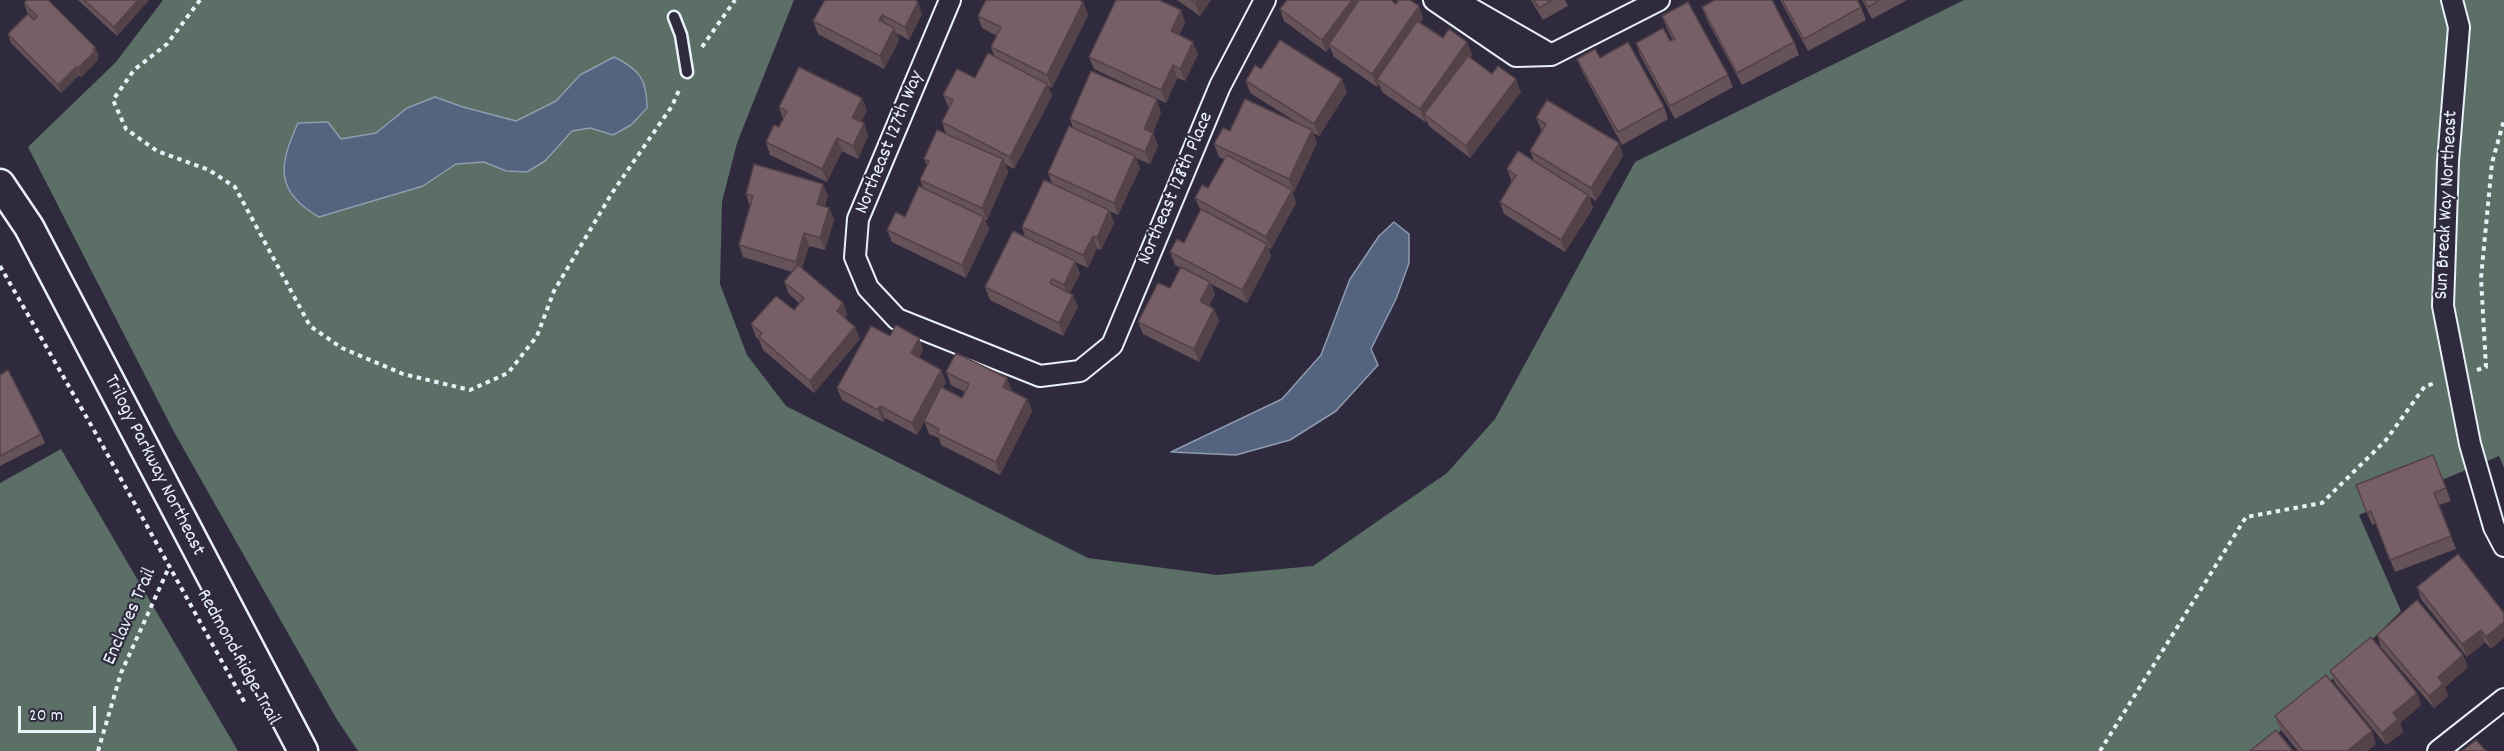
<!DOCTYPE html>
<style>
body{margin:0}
#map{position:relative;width:2504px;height:751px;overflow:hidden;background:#2f2a3d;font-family:Dekko,sans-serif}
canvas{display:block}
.scale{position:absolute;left:18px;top:706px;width:78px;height:27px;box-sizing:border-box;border:3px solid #e8f1f8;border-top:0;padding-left:8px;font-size:18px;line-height:21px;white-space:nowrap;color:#e8f1f8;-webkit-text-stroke:4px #2f2a3d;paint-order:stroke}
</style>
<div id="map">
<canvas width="2504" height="751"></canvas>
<div class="scale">20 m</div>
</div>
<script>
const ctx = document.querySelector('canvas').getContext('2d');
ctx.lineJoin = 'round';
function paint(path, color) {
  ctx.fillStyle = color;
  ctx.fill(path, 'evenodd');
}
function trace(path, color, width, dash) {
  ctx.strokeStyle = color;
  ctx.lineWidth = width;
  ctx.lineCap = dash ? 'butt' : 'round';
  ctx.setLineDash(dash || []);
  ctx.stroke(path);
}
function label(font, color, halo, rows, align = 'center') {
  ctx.font = font + ' Dekko,sans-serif';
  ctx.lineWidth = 4.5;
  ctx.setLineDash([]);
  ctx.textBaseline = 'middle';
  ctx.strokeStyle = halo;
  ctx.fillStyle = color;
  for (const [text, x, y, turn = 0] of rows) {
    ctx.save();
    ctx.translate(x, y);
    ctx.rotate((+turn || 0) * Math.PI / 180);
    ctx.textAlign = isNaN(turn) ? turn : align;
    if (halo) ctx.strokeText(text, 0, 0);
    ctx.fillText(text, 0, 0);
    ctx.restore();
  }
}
paint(new Path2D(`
 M163 0H794L737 143 722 202 720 284 747 355 786 406 1088 558 1217 575 1313 566 1447 473 1495 419 1635 162 1964 0H2504V468L2499 456 2359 515 2401 611 2260 751H358L336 718 174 432 28 147 116 62Z
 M61 449 238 751H0V483Z`), '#5b6f67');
const water = new Path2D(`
 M614 57C639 69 647 79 647 108L631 125 613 135 590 128 572 131 545 161 527 172 506 171 484 162 456 164 423 186 319 217C274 191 279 165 298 123L328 122 341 139 376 133 407 108 435 97 463 107 516 121 556 101 580 75Z
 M1394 222 1409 234V263L1396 299 1371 349 1378 365 1336 411 1290 440 1236 455 1171 452 1282 399 1321 355 1350 279 1379 236Z`);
paint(water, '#54647e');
trace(water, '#8f9caf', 1.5);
const lane = new Path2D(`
 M674 17 681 35 687 72`);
const street = new Path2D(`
 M950 0 858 219 855 257 868 288 897 319 1040 376 1080 371 1112 345 1220 86 1265 0
 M1434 0 1516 56 1551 55 1659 0
 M1456 0 1550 54
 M2452 0 2459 27 2448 161 2443 306 2470 444 2494 527 2504 546
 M2438 751 2504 699`);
const secondary = new Path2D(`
 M0 184 29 227 303 751`);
trace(lane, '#e8f1f8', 15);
trace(street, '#e8f1f8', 24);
trace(secondary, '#e8f1f8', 33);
trace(new Path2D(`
 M200 0 167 44 134 70 113 100 126 129 157 151 209 170 235 187 310 326 342 348 403 374 470 390 508 373 537 336 554 291 612 193 672 106 680 88
 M702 47 735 0
 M0 266 95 432 246 705
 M2477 370 2486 367 2481 278 2492 163 2504 120
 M98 751 121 673 170 565
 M2100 751 2246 517 2322 503 2386 440 2425 386 2436 383`), '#e8f1f8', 4, [4.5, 4.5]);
trace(lane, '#2f2a3d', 10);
trace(street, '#2f2a3d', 20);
trace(secondary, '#2f2a3d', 28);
paint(new Path2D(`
 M78 0H149L117 36Z
 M825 0 922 14 909 40 896 33 899 40 884 69 818 34 813 21Z
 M1177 0H1211L1200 16Z
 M1531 0H1565L1568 6 1543 20Z
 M1780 0H1857L1861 7 1866 20 1808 51Z
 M1862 0H1907L1872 19Z
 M1083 2 1088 15 1052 88 1048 86 1052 96 1014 169 1005 164 1008 172 987 220H985L989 229 966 278 892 242 887 230 905 217 923 188 920 180 927 166 924 159 946 134 942 122 949 108 943 95 975 78 994 56 991 47 997 36 982 28 978 16Z
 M24 3 99 56 97 58 98 60 81 77 79 75 61 93 11 43 8 34 34 19 27 12Z
 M1396 4 1419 6 1423 19 1420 23 1443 38 1467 42 1472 55 1470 58 1492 74 1521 92 1470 158 1429 126 1426 120 1425 122 1382 92 1379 84 1377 87 1334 57 1330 47 1326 52 1284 21 1280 9Z
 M1702 7 1794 42 1799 55 1742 85 1707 20Z
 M1181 10 1185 22 1179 35 1198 54 1185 81 1177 78 1166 103 1094 69 1089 57Z
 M1662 16 1728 75 1733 87 1675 119 1640 55 1636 43 1670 41 1673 40 1667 29Z
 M1600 58 1664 107 1668 119 1622 145 1582 71 1577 59Z
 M1261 69 1347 92 1319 136 1313 133 1317 143 1294 192 1292 191 1296 203 1271 249 1268 248 1271 256 1247 303 1211 284 1215 294 1209 306 1214 309 1219 321 1199 362 1143 334 1138 322 1170 288 1181 268 1175 265 1170 252 1184 243 1201 211 1195 198 1208 188 1224 159 1219 157 1214 144 1230 131 1301 125 1250 93 1246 81Z
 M779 107 867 110 861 122 864 123 868 136 858 159 842 151 827 182 770 155 766 142 779 127 783 119Z
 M1161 112 1153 133 1158 146 1150 164 1136 158 1140 168 1118 215 1110 211 1114 223 1101 250 1097 248 1088 268 1075 262 1080 274 1070 293 1073 295 1078 307 1063 336 990 300 985 287 1025 237 1022 227 1052 183 1048 173 1073 128 1070 119Z
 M1536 118 1619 143 1623 156 1596 201 1589 196 1593 208 1565 252 1504 214 1500 202 1512 182 1507 169 1534 161 1530 151 1542 131Z
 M746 194 828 196 825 206 829 208 834 220 825 250 809 246 802 268 843 303 847 315 845 318 860 339 814 393 763 350 759 340 756 337 751 324 794 310 799 303 789 294 784 282 792 272 743 257 739 245 750 206Z
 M890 336 919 338 923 350 919 358 941 370 946 382 942 388 962 398 965 392 951 385 946 372 1011 391 1027 399 1032 411 1000 475 941 445 939 438 929 434 924 421 926 418 917 435 885 418 883 422 842 400 837 388Z
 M0 375 41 434 45 443 0 466Z
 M2433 455 2451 501 2439 505 2456 549 2395 572 2376 523 2372 525 2356 485Z
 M2417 587 2504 613 2491 649 2485 642 2467 657 2421 599Z
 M2377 635 2468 667 2445 687 2448 696 2434 708 2381 647Z
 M2330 671 2417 693 2421 705 2400 723 2403 732 2386 745 2335 683Z
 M2275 716 2376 744 2367 751H2298L2280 729Z`), '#665259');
paint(new Path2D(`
 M138 0H149L117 36 114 27Z
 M1198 0H1211L1200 16 1195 3Z
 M1352 0H1366L1329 44 1330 47 1326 52 1322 40Z
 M918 2 922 14 909 40 905 27Z
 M1083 2 1088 15 1052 88 1047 75Z
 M1419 6 1423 19 1380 82 1377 79 1379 84 1377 87 1372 74Z
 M1181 10 1185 22 1175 44 1171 31Z
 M882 15 886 27 879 20Z
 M894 28 899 40 884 69 880 56Z
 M1193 42 1198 54 1185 81 1180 69Z
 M1467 42 1472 55 1428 117 1424 114 1426 120 1425 122 1420 109Z
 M95 47 99 56 97 58 98 60 81 77 78 68Z
 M1173 65 1177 78 1166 103 1161 90Z
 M76 67 79 75 61 93 58 85Z
 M1342 79 1347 92 1319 136 1314 124Z
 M1516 79 1521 92 1470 158 1466 146Z
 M1047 84 1052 96 1014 169 1010 157Z
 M862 98 867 110 857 131 852 118Z
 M1157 99 1161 112 1149 142 1144 129Z
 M864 123 868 136 858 159 853 146Z
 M1312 130 1317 143 1294 192 1289 179Z
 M1153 133 1158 146 1150 164 1145 152Z
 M837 138 842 151 827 182 822 169Z
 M1619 143 1623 156 1596 201 1591 188Z
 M1135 156 1140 168 1118 215 1114 203Z
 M1003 159 1008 172 987 220 982 208Z
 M823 184 828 196 822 217 817 204Z
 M1292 190 1296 203 1271 249 1266 237Z
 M1588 195 1593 208 1565 252 1561 240Z
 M829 208 834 220 825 250 820 238Z
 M1109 210 1114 223 1101 250 1097 238Z
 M984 217 989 229 966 278 962 265Z
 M804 233 809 246 800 274 796 262Z
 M1093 236 1097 248 1088 268 1083 255Z
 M1267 244 1271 256 1247 303 1242 290Z
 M1075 261 1080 274 1068 297 1064 285Z
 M1210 282 1215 294 1205 314 1200 301Z
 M1073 295 1078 307 1063 336 1059 323Z
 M843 303 847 315 841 323 837 311Z
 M1214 309 1219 321 1199 362 1194 349Z
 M855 327 860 339 814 393 810 381Z
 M919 338 923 350 915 366 911 353Z
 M941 370 946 382 917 435 912 423Z
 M1007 378 1012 391 1003 387Z
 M1027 399 1032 411 1000 475 996 462Z
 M880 406 885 418 883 422 878 410Z
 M2504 622V638L2491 649 2486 637Z
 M2481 630 2485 642 2467 657 2462 644Z
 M2463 655 2468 667 2445 687 2448 696 2434 708 2429 696 2438 677Z
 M2417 693 2421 705 2400 723 2403 732 2386 745 2382 733 2393 713Z
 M2372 731 2376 744 2367 751H2347Z`), '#534248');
const building = new Path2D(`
 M27 0H48L95 47 93 50 95 51 78 68 76 67 58 85 8 34 28 14 34 20 37 16 24 3Z
 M84 0H138L114 27Z
 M825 0H915L918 2 905 27 882 15 879 20 894 28 880 56 813 21Z
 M986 0H1079L1083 2 1047 75 991 47 1001 27 978 16Z
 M1116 0H1159L1181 10 1171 31 1193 42 1180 69 1173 65 1161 90 1089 57Z
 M1191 0H1198L1195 3Z
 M1287 0H1352L1322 40 1280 9Z
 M1359 0H1391L1396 4 1398 0H1410L1419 6 1372 74 1329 44Z
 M1534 0H1552L1539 8Z
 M1715 0H1772L1794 42 1737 73 1702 7Z
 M1782 0H1857L1861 7 1804 39Z
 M1864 0H1880L1868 7Z
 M1688 2 1728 75 1670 106 1636 43 1663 28 1670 41 1675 39 1662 16Z
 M1417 21 1443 38 1449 29 1467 42 1420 109 1377 79Z
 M1280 40 1342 79 1314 124 1246 81 1255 65 1261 69Z
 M1628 42 1664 107 1618 132 1577 59 1595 49 1600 58Z
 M988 53 1047 84 1010 157 942 122 953 100 943 95 957 69 975 78Z
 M1468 56 1492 74 1498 66 1516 79 1466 146 1424 114Z
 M799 67 862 98 852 118 864 123 853 146 837 138 822 169 766 142 774 125 779 127 787 111 779 107Z
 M1091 71 1157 99 1144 129 1153 133 1145 152 1070 119Z
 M1245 99 1312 130 1289 179 1214 144 1223 128 1230 131Z
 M1547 100 1619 143 1591 188 1530 151 1546 124 1536 118Z
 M1069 126 1135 156 1114 203 1048 173Z
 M937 130 1003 159 982 208 920 180 929 161 924 159Z
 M1518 151 1588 195 1561 240 1500 202 1516 175 1507 169Z
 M1227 155 1292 190 1266 237 1195 198 1202 185 1208 188Z
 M754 164 823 184 817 204 829 208 820 238 804 233 796 262 739 245 753 196 746 194Z
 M1044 180 1109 210 1097 238 1093 236 1083 255 1022 227Z
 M919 186 984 217 962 265 887 230 896 212 905 217Z
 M1201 209 1267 244 1242 290 1170 252 1177 239 1184 243Z
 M1013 231 1075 261 1064 285 1052 279 1050 283 1073 295 1059 323 985 287Z
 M798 265 843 303 837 311 855 327 810 381 759 337 762 333 751 324 776 296 794 310 804 298 784 282Z
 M1181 267 1210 282 1200 301 1214 309 1194 349 1138 322 1158 283 1170 288Z
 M896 325 919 338 911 353 941 370 912 423 880 406 878 410 837 388 871 326 890 336Z
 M956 353 1007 378 1003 387 1027 399 996 462 937 433 939 429 924 421 941 387 962 398 969 384 946 372Z
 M8 370 41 434 0 456V375Z
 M2433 455 2446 488 2434 493 2451 536 2390 560 2371 511 2367 513 2356 485Z
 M2458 554 2504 613V622L2486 637 2481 630 2462 644 2417 587Z
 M2417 600 2463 655 2438 677 2443 684 2429 696 2377 635Z
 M2371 637 2417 693 2393 713 2398 719 2382 733 2330 671Z
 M2326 675 2372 731 2347 751H2303L2275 716Z
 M2276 730 2293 751H2250Z
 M2476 740 2486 751H2462Z`);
paint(building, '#775f67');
trace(building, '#534248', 1.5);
label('20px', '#e8f1f8', '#2f2a3d', [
 ["Northeast 127th Way",891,143,-68],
 ["Northeast 128th Place",1177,189,-67],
 ["Sun Break Way Northeast",2448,205,-87],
 ["Trilogy Parkway Northeast",153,466,63],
 ["Enclaves Trail",131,617,-66],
 ["Redmond Ridge Trail",237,658,61]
]);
</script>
